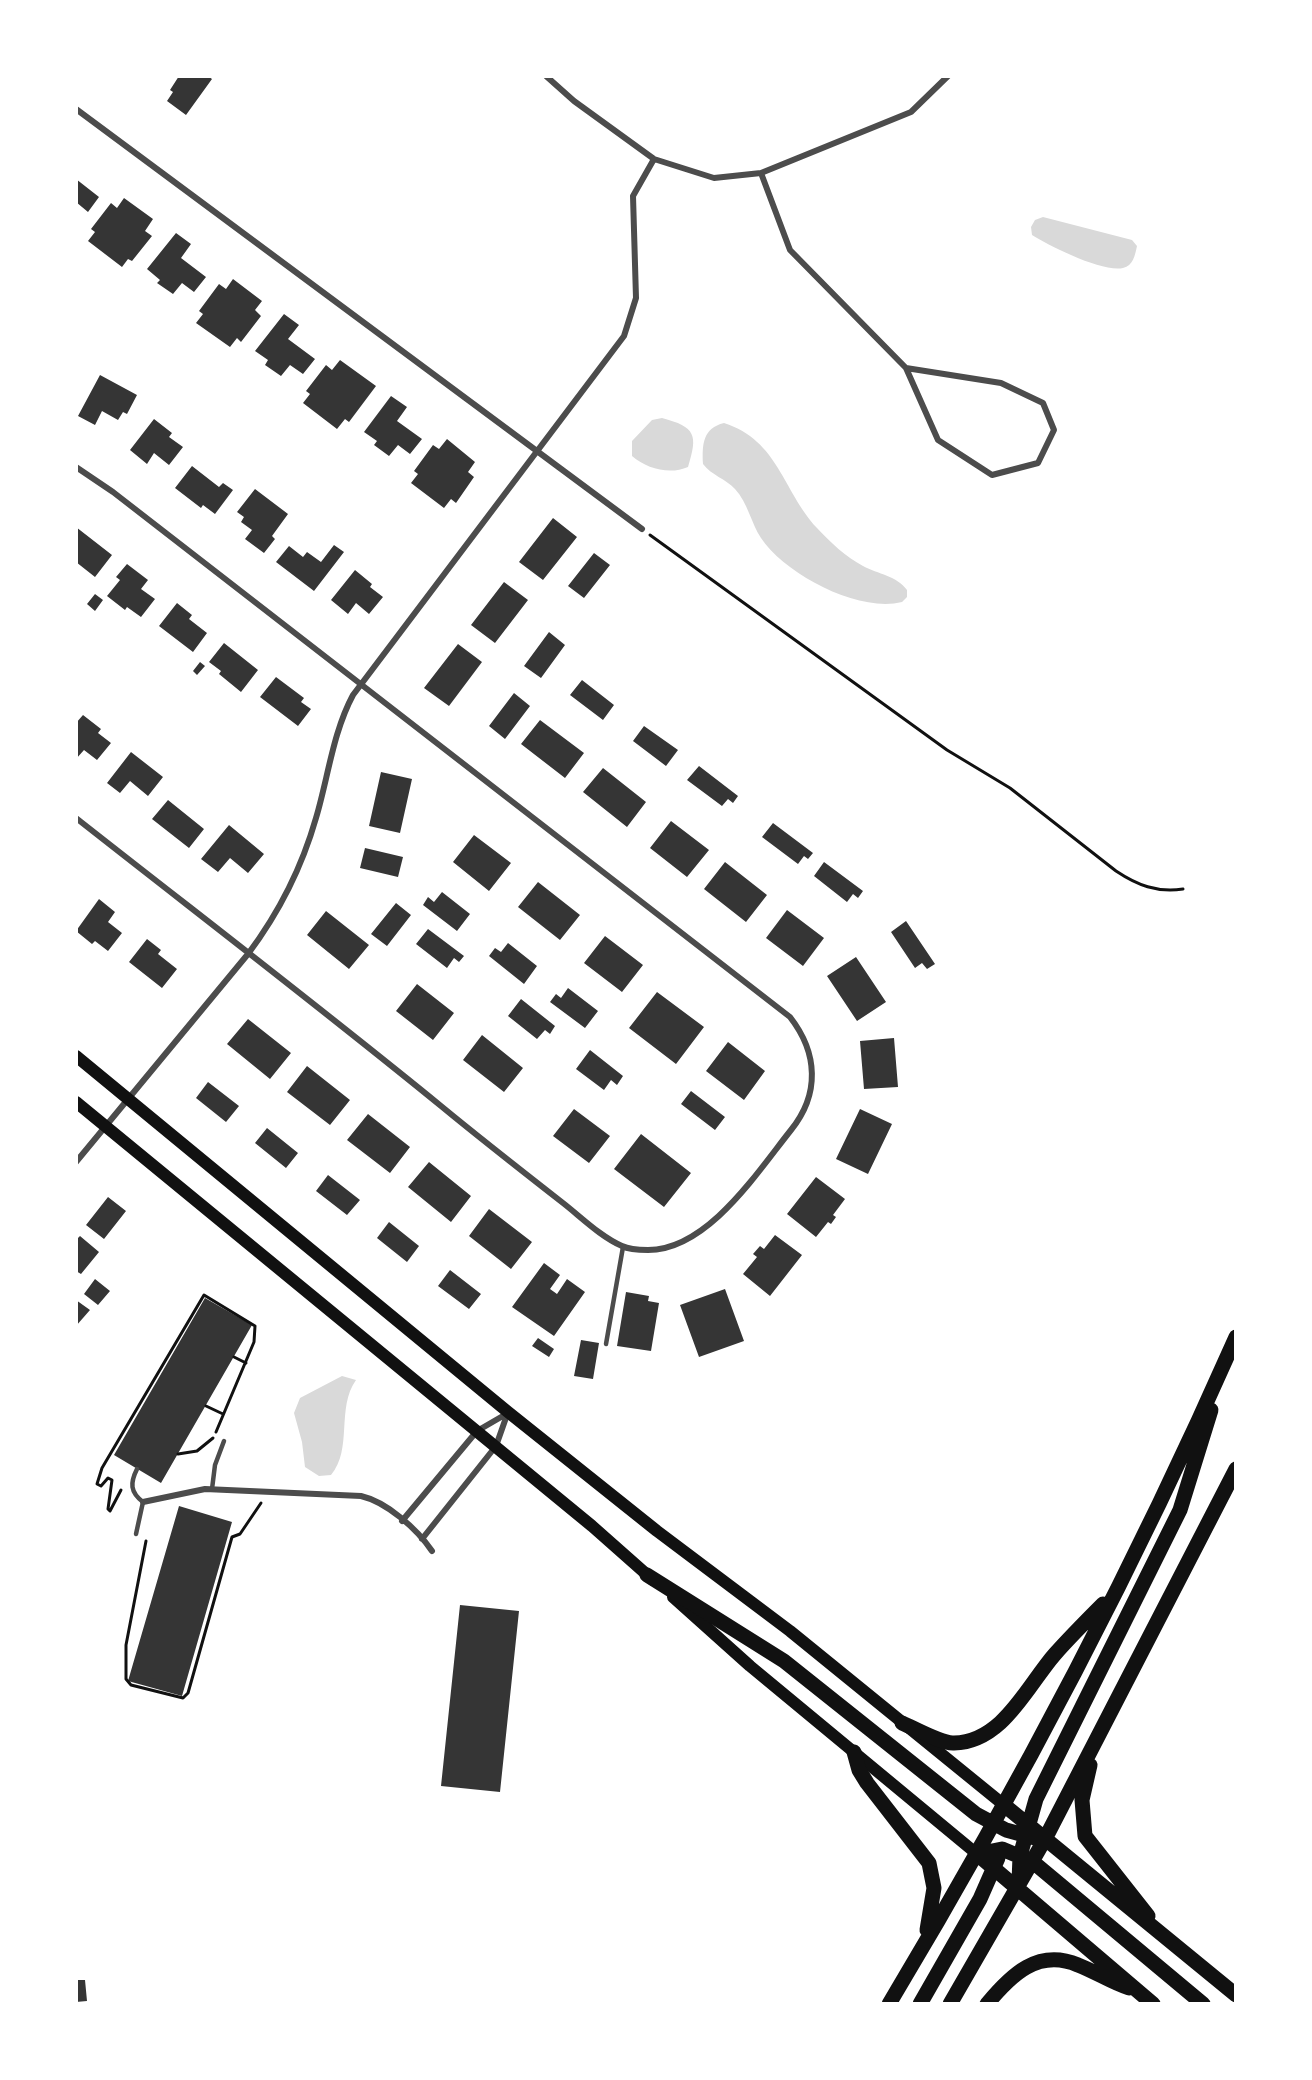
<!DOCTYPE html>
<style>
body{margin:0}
#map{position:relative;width:1312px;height:2080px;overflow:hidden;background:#fff;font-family:Commissioner,sans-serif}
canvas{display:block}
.frame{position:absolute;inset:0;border:78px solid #fff;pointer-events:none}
</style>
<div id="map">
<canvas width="1312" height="2080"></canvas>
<div class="frame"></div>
</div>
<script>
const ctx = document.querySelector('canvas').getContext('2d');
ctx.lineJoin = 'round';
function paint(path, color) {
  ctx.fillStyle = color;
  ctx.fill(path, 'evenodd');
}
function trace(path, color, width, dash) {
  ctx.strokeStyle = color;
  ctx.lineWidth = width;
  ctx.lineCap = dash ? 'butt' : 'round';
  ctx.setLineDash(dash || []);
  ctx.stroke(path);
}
paint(new Path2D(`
 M1043 217 1132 240 1137 246C1135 255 1133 266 1123 268 1104 273 1049 246 1032 235L1031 227 1035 220Z
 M662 418C696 427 698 435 688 467 670 475 647 469 632 456V441L652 420Z
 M724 423C779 441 782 490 817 528 830 542 846 557 863 566 878 574 897 576 907 590V597L902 602C858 613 785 574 761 538 751 523 748 503 735 489 726 479 711 475 703 464 702 444 703 428 724 423Z
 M342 1376 356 1380C336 1408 353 1449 331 1475L319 1476 305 1467 302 1442 294 1413 300 1398Z`), '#d9d9d9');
paint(new Path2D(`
 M179 76H208L212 79 186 115 167 101 173 92 170 90Z
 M76 179 99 197 88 212 76 202Z
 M124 198 153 219 145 231 152 236 132 261 128 259 122 267 88 241 95 232 91 229 111 203 117 208Z
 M176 233 191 244 181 258 206 277 194 292 182 283 173 294 157 283 160 280 147 269Z
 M233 279 262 301 255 310 261 316 241 342 237 338 230 347 196 323 203 314 199 311 219 284 226 289Z
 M284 314 299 325 288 339 315 359 303 374 290 365 281 376 265 365 268 360 255 351Z
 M340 360 376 386 349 422 345 419 337 429 303 403 310 394 306 391 326 365 332 370Z
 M100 375 137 395 127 414 123 412 118 420 102 411 95 425 78 416Z
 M391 396 407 407 397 421 422 439 410 454 398 445 389 456 374 445 377 441 364 432Z
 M154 419 172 433 169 437 183 447 169 465 154 453 147 464 130 450Z
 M447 439 475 462 468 472 474 477 456 503 451 499 444 508 411 483 418 474 414 471 433 445 439 449Z
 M192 466 219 487 223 483 233 490 215 514 203 505 201 508 175 488Z
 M255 489 288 514 272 536 275 539 264 553 245 539 252 530 241 522 244 517 237 512Z
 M553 518 577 537 543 580 519 562Z
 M76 527 112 555 95 577 76 562Z
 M334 545 344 552 314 591 276 562 289 546 303 557 307 552 321 562Z
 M594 553 610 565 584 598 568 586Z
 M127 564 148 580 141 589 155 599 141 617 127 607 125 610 107 596 120 580 116 577Z
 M355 570 372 584 370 587 383 597 369 614 356 603 348 614 331 600Z
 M504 582 528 600 495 643 471 625Z
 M95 594 103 600 95 611 87 604Z
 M177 603 192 615 189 619 207 633 193 652 159 626Z
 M549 632 565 645 541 678 524 666Z
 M224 643 258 670 241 692 219 674 221 671 209 662Z
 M458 644 482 662 449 706 424 688Z
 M200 662 205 666 197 675 193 671Z
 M276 677 304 698 301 702 311 709 298 726 260 697Z
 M582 680 614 705 603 720 570 695Z
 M514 693 530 706 505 739 489 726Z
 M83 715 101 729 98 733 111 743 97 760 84 750 76 759V723Z
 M540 720 584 753 565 778 521 744Z
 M644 726 678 750 666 766 633 741Z
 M131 752 163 777 148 796 130 781 120 793 107 783Z
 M699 766 738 796 733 803 728 799 722 806 687 780Z
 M603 768 646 802 627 827 583 792Z
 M381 772 412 779 400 833 369 826Z
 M168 800 204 829 189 848 152 819Z
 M671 821 709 850 687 877 650 848Z
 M773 823 813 853 808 859 804 856 798 864 762 837Z
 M229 825 264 854 248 873 230 858 218 872 201 859Z
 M474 835 511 863 489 891 453 862Z
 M365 848 403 857 398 877 360 868Z
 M725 862 767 895 746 922 704 889Z
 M824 862 863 891 858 898 853 894 847 902 814 876Z
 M538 882 580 915 560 940 518 907Z
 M442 892 470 914 457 931 423 905 428 897 434 902Z
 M99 899 115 912 108 922 122 933 108 951 95 941 92 944 76 931Z
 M396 903 411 915 387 946 371 934Z
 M787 910 824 938 803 966 766 938Z
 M326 911 369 945 349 969 307 935Z
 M906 921 935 964 927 969 922 963 915 968 891 932Z
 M428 929 464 956 459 962 454 958 447 968 416 944Z
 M605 936 643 965 622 992 584 963Z
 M147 939 161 950 158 954 177 969 162 988 129 962Z
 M508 943 537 966 524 984 489 956 495 948 501 952Z
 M856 957 886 1002 857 1021 827 976Z
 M417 984 454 1013 433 1040 396 1011Z
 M568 988 598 1011 585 1028 550 1002 556 994 561 998Z
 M657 992 704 1027 676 1064 629 1028Z
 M521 999 555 1026 550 1034 545 1030 537 1039 508 1016Z
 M248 1019 291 1053 270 1079 227 1044Z
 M482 1035 523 1068 504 1092 463 1060Z
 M894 1038 898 1087 864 1089 860 1041Z
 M728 1042 765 1071 744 1100 706 1071Z
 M590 1050 623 1076 617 1085 611 1080 604 1090 576 1069Z
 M307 1066 350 1100 330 1125 287 1092Z
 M208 1082 239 1106 226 1122 196 1098Z
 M691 1091 725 1117 715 1130 681 1104Z
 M574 1109 610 1136 589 1163 553 1136Z
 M860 1109 892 1124 868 1174 836 1159Z
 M368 1114 410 1147 390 1173 347 1140Z
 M267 1128 298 1153 286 1168 255 1143Z
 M641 1134 691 1173 664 1207 614 1169Z
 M429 1162 471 1196 451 1222 408 1187Z
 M328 1175 360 1200 347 1215 316 1191Z
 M816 1177 845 1199 833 1215 836 1217 831 1224 828 1222 816 1237 787 1214Z
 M108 1197 126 1211 104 1239 86 1225Z
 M489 1209 532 1242 511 1269 469 1236Z
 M389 1222 419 1246 407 1262 377 1238Z
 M775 1235 802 1255 770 1296 743 1274 757 1257 753 1254 760 1246 764 1249Z
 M80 1236 99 1252 81 1274 76 1271V1240Z
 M544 1263 560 1275 550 1289 557 1294 567 1279 585 1292 554 1336 512 1307Z
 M450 1270 481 1294 469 1309 438 1286Z
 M95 1279 110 1291 98 1305 84 1294Z
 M725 1289 744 1341 699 1357 680 1305Z
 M626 1292 649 1296 648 1301 659 1303 651 1351 617 1346Z
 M205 1298 252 1325 161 1483 114 1455Z
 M76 1300 90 1310 76 1326Z
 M538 1338 554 1349 549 1357 532 1346Z
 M581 1340 599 1343 593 1379 574 1376Z
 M179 1506 232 1522 182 1696 128 1681Z
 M460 1605 519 1611 500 1792 441 1786Z
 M76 1980H85L87 2001 76 2002Z`), '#353535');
trace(new Path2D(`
 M650 535 947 750 1010 788 1116 871C1137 885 1157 893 1183 889
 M234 1357 246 1363
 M206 1406 223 1414
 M178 1454 197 1451 213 1438
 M121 1490 110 1511 108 1509 112 1480 108 1478 101 1486 97 1484 102 1468 204 1295 255 1326 254 1342 216 1432
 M146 1541 126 1645V1679L131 1685 183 1698 188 1693 232 1537 240 1534 261 1503`), '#111', 3);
trace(new Path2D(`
 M606 1344 623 1247
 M212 1489 215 1465 224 1441
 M136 1534 143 1502C130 1492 130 1483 137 1469`), '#4c4c4c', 4.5);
trace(new Path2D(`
 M546 76 574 101 654 159 714 178 761 173 911 112 948 76
 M76 109 642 529
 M761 173 790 250 906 368 938 440 992 475 1038 463 1054 430 1043 403 1001 383 906 368
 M76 467 113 492 790 1017C818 1053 820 1094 791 1130 756 1174 707 1250 648 1250 640 1250 630 1250 622 1246 601 1237 581 1217 563 1203 522 1171 481 1139 441 1106 321 1008 198 914 76 818
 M76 1162 248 954C278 914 302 867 316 818 328 778 333 732 353 695L624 336 636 298 633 196 654 159
 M143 1502 205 1489 361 1496C387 1502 417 1529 432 1551
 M402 1521 477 1431 508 1413
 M422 1539 496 1446 508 1412`), '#4c4c4c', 6);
trace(new Path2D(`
 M76 1056 508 1412 657 1531 790 1631 1004 1805
 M76 1102 592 1526 653 1580
 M673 1597 750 1666 977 1854`), '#111', 12);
trace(new Path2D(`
 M647 1575 784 1661 976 1814 1006 1830 1035 1838
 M902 1723C914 1728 942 1744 954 1743 1003 1742 1027 1686 1055 1654 1070 1637 1087 1620 1103 1604
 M854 1752 859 1770 867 1783 929 1863 934 1888 927 1930
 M1090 1765 1082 1800 1085 1836 1148 1916
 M1004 1805 1236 1995
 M977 1854 1002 1849 1033 1862 1203 2004
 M977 1854 1153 2004
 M1019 1882 1020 1856 1036 1799 1180 1510 1211 1410
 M889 2004C1018 1789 1135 1566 1236 1337
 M920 2004 980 1899 998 1858
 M950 2004 1045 1839 1236 1469
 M987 2004C1011 1975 1038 1948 1078 1965 1096 1972 1111 1982 1129 1988`), '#111', 15);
</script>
